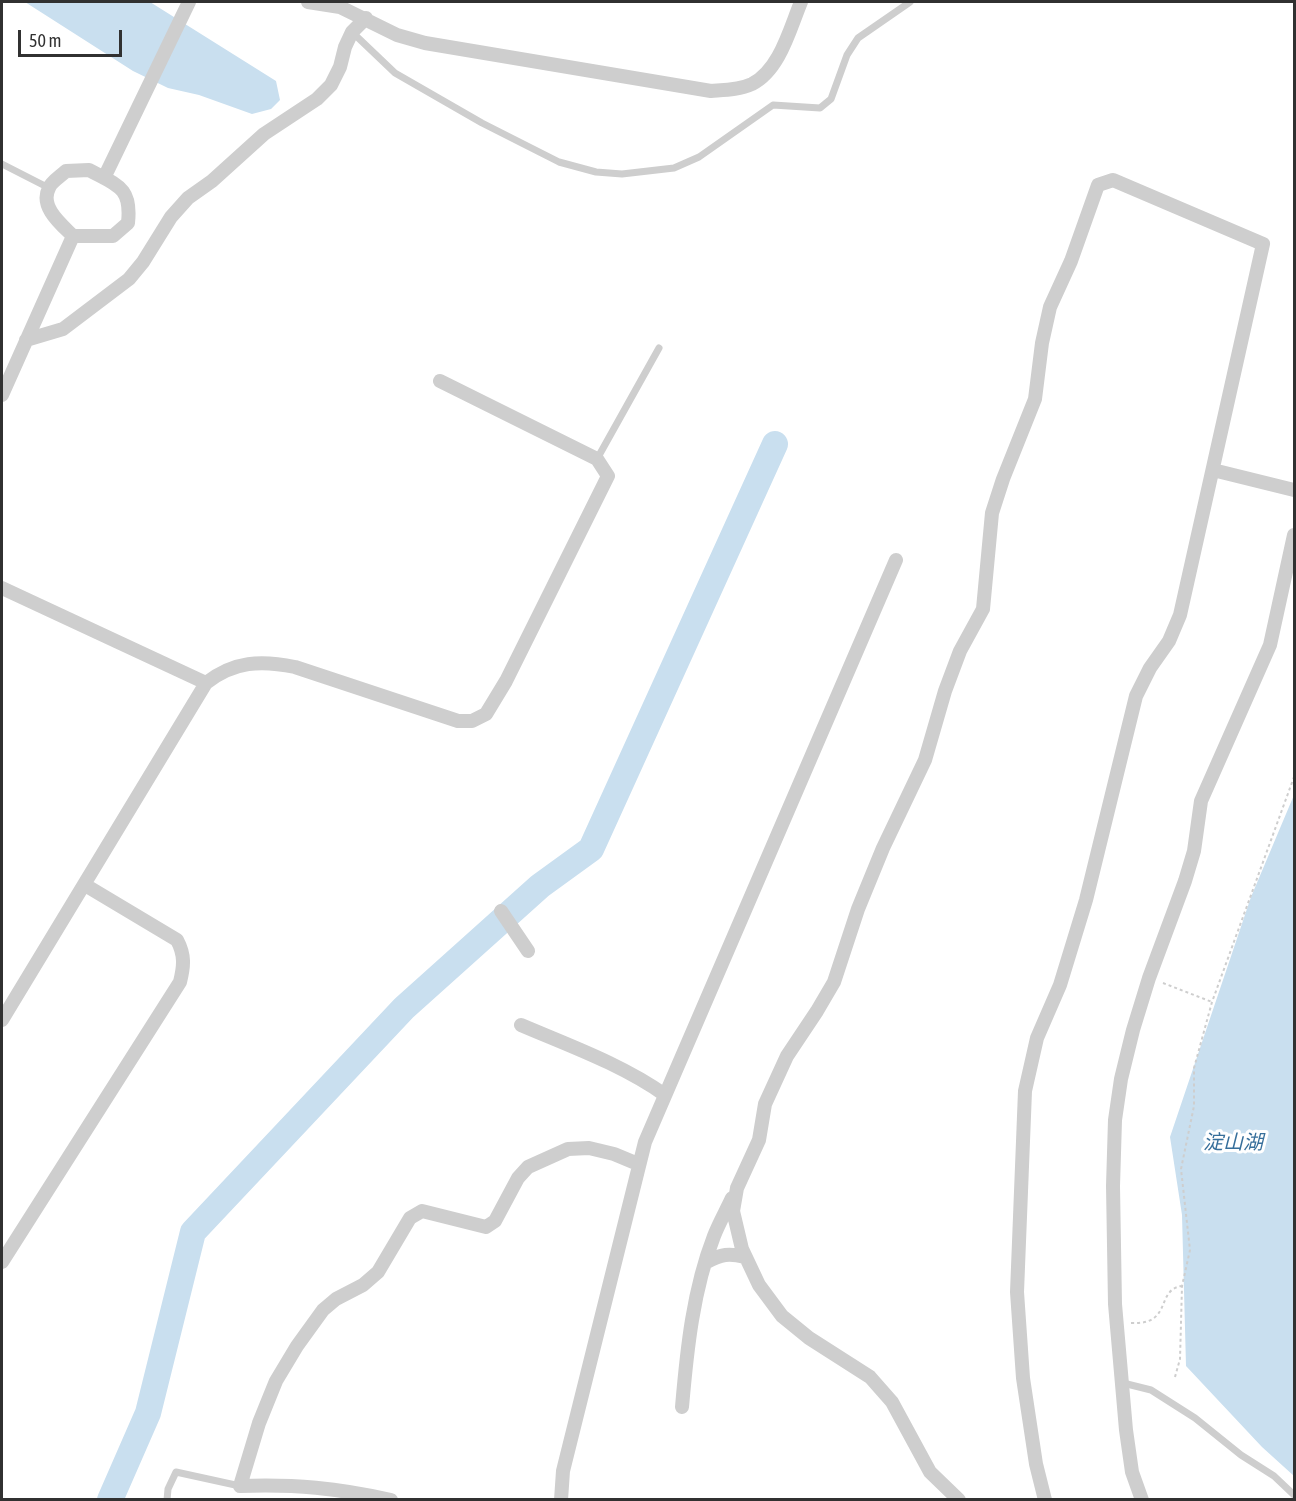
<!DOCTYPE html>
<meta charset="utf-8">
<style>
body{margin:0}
#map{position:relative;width:1296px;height:1501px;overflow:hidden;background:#fff;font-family:"Asap Condensed",sans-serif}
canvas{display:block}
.frame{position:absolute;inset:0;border:3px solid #313131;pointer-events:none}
.scale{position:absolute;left:18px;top:30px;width:104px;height:27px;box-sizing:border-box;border:3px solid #313131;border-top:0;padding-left:8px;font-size:18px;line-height:21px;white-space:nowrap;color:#313131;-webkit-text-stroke:4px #fff;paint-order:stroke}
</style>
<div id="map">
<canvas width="1296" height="1501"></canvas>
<div class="frame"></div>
<div class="scale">50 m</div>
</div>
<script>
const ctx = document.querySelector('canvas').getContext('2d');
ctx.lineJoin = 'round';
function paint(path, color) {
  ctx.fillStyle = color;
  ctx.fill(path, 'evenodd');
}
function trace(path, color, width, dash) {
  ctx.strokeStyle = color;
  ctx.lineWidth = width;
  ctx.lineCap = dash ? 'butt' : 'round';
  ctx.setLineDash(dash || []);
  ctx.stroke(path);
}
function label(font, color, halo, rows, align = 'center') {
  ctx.font = font + ' "Asap Condensed","Noto Sans SC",sans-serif';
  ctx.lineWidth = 6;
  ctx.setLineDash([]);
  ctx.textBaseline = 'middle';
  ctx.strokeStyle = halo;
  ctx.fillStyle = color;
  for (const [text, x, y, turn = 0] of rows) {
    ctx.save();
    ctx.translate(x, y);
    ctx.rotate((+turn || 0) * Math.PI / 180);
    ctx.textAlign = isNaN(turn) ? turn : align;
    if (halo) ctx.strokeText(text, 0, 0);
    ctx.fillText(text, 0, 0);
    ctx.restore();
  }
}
paint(new Path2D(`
 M25 2H150L276 81 280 100 271 109 252 114 199 95 168 88 133 71Z
 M1294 795V1476L1262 1447 1186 1366 1182 1215 1170 1137 1251 897Z`), '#c9dfef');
trace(new Path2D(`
 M110 1500 148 1413 193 1232 404 1008 540 886 591 849 775 444`), '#c9dfef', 26);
trace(new Path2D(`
 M1163 983 1212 1002
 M1131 1323C1173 1325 1155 1291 1181 1286
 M1175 1377 1180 1359 1182 1286 1190 1250 1181 1169 1194 1106V1068L1212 1002 1294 777`), '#cecece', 2, [3, 3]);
trace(new Path2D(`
 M352 32 395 73 482 123 559 162 596 172 622 174 674 168 699 157 773 105 820 108 831 99 847 55 858 38 910 2
 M2 164 49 188
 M597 459 659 348
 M1123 1383 1151 1390 1195 1418 1241 1455 1274 1476 1294 1495
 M167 1500 168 1489 176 1472 240 1486`), '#cecece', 7);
trace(new Path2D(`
 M308 2 340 7 397 35 425 43 711 91C724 90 739 90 752 84 780 70 790 28 801 2
 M89 170C117 185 132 187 128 223L113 236H73C62 225 39 207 49 188 51 182 61 176 66 171Z
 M104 178 189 2
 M26 340 63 329 129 279 143 262 171 217 188 198 212 181 264 134 317 99 331 85 340 67 345 47 352 32 366 18
 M2 395 73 236
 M1213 470 1294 490
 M2 588 206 683
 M501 911 528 951
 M2 1020 206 683C234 661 261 660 295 667L458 721H472L486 714 506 681 608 476 597 459 440 381
 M521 1025C570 1046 621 1064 665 1095
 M2 1262 180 982C184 966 185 955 177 940L85 885
 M707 1262C721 1254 729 1253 745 1257
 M682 1407C687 1349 693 1290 714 1236 719 1223 726 1211 732 1198
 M391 1500C337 1488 295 1484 240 1486L259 1423 276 1381 297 1346 323 1310 336 1299 363 1285 378 1272 410 1218 422 1211 486 1227 495 1221 518 1178 528 1167 568 1149 589 1148 614 1154 638 1164
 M561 1500 563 1471 645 1142 896 560
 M959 1500 930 1472 892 1402 870 1377 809 1338 782 1316 759 1285 742 1249 733 1211 737 1188 759 1140 765 1104 787 1056 817 1011 834 982 858 909 883 848 925 760 945 691 960 651 983 609 992 513 1003 479 1035 399 1042 343 1050 307 1071 261 1098 185 1113 180 1263 244 1180 615 1169 641 1150 668 1136 696 1086 900 1060 985 1037 1038 1025 1091 1017 1292 1023 1378 1036 1464 1045 1500
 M1142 1500 1132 1472 1126 1430 1115 1304 1113 1186 1115 1120 1121 1079 1133 1030 1149 978 1185 881 1194 851 1201 801 1270 645 1294 535`), '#cecece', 14);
label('italic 20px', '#376f9b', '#fff', [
 ["淀山湖",1233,1143]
]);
</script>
